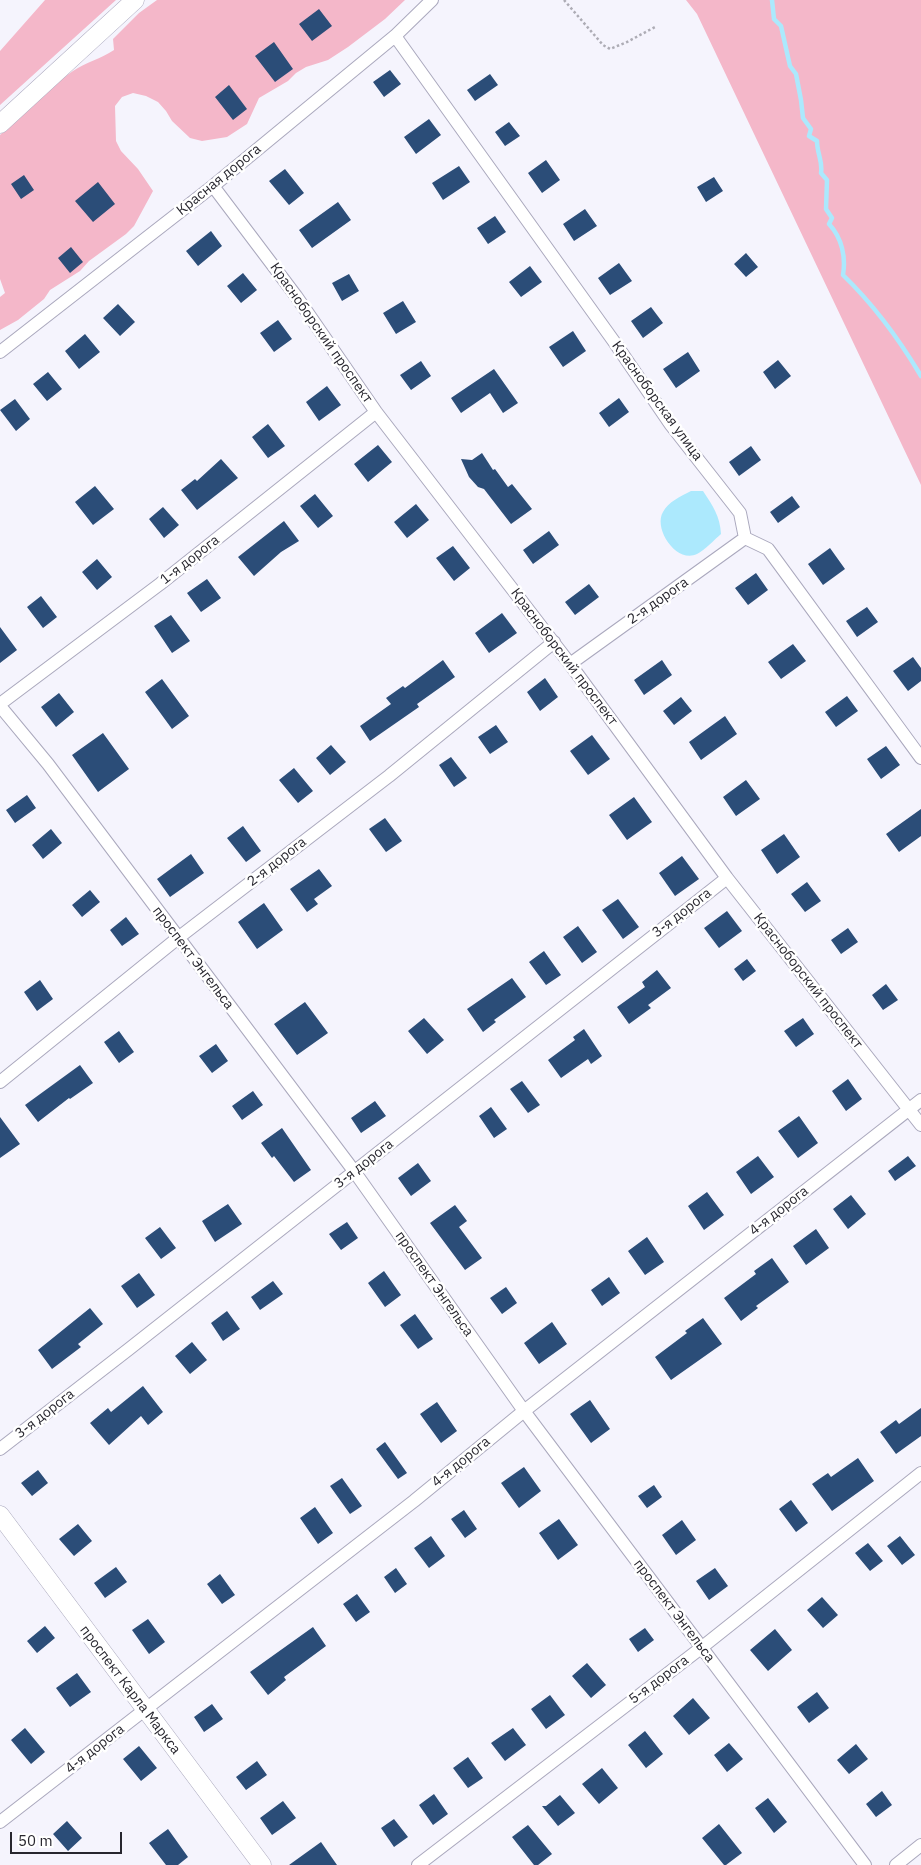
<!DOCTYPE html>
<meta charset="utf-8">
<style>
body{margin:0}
#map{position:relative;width:921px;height:1865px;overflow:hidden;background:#f5f4fd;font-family:"IBM Plex Sans",sans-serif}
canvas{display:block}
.scale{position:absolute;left:10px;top:1832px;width:112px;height:22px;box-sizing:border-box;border:2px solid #27262e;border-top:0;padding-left:6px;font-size:15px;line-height:18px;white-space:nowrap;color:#27262e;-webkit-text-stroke:4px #fff;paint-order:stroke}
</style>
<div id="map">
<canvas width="921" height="1865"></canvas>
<div class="scale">50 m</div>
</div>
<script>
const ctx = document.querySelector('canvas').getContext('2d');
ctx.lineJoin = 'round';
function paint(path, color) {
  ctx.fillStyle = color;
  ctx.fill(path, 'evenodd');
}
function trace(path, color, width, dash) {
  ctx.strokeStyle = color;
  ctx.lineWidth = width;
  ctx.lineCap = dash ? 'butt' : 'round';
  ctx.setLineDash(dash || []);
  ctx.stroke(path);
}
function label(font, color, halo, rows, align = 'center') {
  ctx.font = font + ' "IBM Plex Sans",sans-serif';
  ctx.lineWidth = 5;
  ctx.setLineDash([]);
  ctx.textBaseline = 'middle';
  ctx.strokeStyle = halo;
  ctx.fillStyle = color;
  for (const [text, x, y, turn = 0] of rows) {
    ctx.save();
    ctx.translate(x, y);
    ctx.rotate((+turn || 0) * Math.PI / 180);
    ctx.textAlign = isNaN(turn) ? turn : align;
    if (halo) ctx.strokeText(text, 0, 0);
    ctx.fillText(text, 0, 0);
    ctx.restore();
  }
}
paint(new Path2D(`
 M45 0H116L0 105V51Z
 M157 0H405L385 19 348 47 328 60 306 67 296 73 288 81 259 98 247 124 227 137 202 141 190 138 172 121 166 111 158 102 146 96 133 93 122 97 115 106 116 141 121 151 138 169 153 191 134 226 126 234 89 261 80 271 50 290 44 299 18 320 0 330V297L5 293 0 279V135C23 113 46 89 73 71 86 62 101 59 114 50L113 39 139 13Z
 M686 0H921V485L697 14Z`), '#f4b7c9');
paint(new Path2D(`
 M691 491H703C713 506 720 516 721 534 714 540 705 550 697 554 676 564 653 528 663 512 668 502 681 496 691 491Z`), '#ace9fd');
trace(new Path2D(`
 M772 0 774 19 781 26 790 66 796 74 801 100 803 118 811 129 809 136 817 141C817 154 823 161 821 173L827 180 826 209 832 218 829 224C842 238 846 257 843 275 874 305 899 339 921 376`), '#ace9fd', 4.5);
paint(new Path2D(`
 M319 9 332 26 312 41 299 24Z
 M274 42 293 69 275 82 255 56Z
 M390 70 401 84 384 97 373 82Z
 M490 74 498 85 475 101 467 90Z
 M229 85 247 109 233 120 215 97Z
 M429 119 441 135 416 154 404 137Z
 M509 122 520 136 505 146 495 132Z
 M546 160 560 180 542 193 528 173Z
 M459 166 470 182 443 200 432 183Z
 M285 169 304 193 289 205 269 181Z
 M24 175 34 190 21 199 11 184Z
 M714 177 723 191 706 202 697 187Z
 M98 182 115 204 93 222 75 201Z
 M338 202 351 220 312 248 299 230Z
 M585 209 597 226 574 241 563 224Z
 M495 216 506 232 488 244 477 228Z
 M211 231 222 246 198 266 186 251Z
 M71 247 83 262 70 273 58 258Z
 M746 253 758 267 746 277 734 264Z
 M619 263 632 281 610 295 598 278Z
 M530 266 542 282 521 297 509 282Z
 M243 273 257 290 241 303 227 286Z
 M349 274 359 291 342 301 332 283Z
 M403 301 416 322 396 334 383 313Z
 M118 304 135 322 120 336 103 318Z
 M651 307 663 323 643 338 631 321Z
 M278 320 292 339 274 352 260 333Z
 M573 331 586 351 563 367 549 347Z
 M85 334 100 352 79 369 65 351Z
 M688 352 700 371 676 388 663 369Z
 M778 360 791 376 775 389 763 372Z
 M421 361 431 376 411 390 400 375Z
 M494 369 518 403 503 413 490 393 461 413 451 398Z
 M48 372 62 389 47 401 33 384Z
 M327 386 341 405 319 421 306 402Z
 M619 398 629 412 609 427 599 413Z
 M15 399 30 419 16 431 0 410Z
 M268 424 285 446 268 458 252 437Z
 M378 445 392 462 368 482 354 464Z
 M751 446 761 460 739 476 729 462Z
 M482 453 493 470 495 469 508 487 512 484 532 509 511 524 484 489 478 487 469 477 461 459 472 460Z
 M221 459 238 478 197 510 181 490 195 479 197 481Z
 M95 486 114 509 93 525 75 502Z
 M315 494 333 516 318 528 300 506Z
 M792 496 800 507 778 523 770 512Z
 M416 504 429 520 407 538 394 522Z
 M163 507 179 525 164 538 149 519Z
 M284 521 299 541 281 552 254 576 238 557Z
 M549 531 559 545 533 564 523 550Z
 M453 546 470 568 454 581 436 558Z
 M830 548 845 569 823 585 808 564Z
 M97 559 112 577 97 590 82 572Z
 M756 573 768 590 748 605 735 588Z
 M207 579 221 598 201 612 187 593Z
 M589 584 599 597 575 615 565 602Z
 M41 596 57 617 43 628 27 607Z
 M867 607 878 622 857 637 846 621Z
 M502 613 517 633 489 653 475 633Z
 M171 615 190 641 172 653 154 626Z
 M0 627 17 650 0 663Z
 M793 644 806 661 781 679 768 662Z
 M913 657 921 668V681L908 691 893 671Z
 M443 660 455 677 417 704 419 707 370 741 360 726 391 704 386 698 403 686 405 688Z
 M662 660 672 675 644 695 634 680Z
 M545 678 558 697 540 711 527 692Z
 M162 679 189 716 172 729 145 692Z
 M59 693 74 712 56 727 41 707Z
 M847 696 858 711 836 727 825 712Z
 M681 697 692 711 674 725 663 711Z
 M725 716 737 734 701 760 689 742Z
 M496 725 508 742 490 754 478 737Z
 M103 733 129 769 98 792 72 755Z
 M592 735 610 759 588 775 570 751Z
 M331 745 346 762 330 775 316 758Z
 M886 746 900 765 881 779 867 759Z
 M451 757 467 778 454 787 439 765Z
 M294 768 313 791 298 803 279 780Z
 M746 780 760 799 736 816 723 797Z
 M27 795 36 808 15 823 6 810Z
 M634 797 652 822 627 840 609 815Z
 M921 809V836L899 852 886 834Z
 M385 818 402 841 386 852 369 829Z
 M243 826 261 851 246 862 227 838Z
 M51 829 62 843 43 859 32 845Z
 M784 834 800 857 777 874 761 850Z
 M191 854 204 873 170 897 157 879Z
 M682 856 699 879 675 896 659 873Z
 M319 869 332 886 314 899 318 904 307 912 290 889Z
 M807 882 821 901 805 912 791 894Z
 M90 890 100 902 82 917 72 905Z
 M618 899 639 927 623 939 602 910Z
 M264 903 283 930 257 949 238 922Z
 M727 911 742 931 719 948 704 928Z
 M126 917 139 934 122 946 110 930Z
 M578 926 597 952 582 963 563 937Z
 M848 928 858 942 841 954 831 940Z
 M544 951 561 975 546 985 529 962Z
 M747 959 756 971 743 981 734 969Z
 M657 970 671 988 648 1005 651 1008 629 1024 617 1007 645 987 642 982Z
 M512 978 526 997 494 1020 496 1022 483 1032 467 1009Z
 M40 980 53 999 37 1011 24 992Z
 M886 984 898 1000 883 1010 872 995Z
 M305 1002 328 1033 297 1055 274 1024Z
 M424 1018 444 1040 427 1054 408 1031Z
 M803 1018 814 1034 796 1047 784 1031Z
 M584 1029 602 1056 591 1064 588 1059 561 1078 548 1060 575 1040 573 1037Z
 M119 1031 134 1052 119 1063 104 1042Z
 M216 1044 228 1061 212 1073 199 1056Z
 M80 1065 93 1083 70 1099 69 1098 38 1122 25 1105Z
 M848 1079 862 1099 846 1111 832 1091Z
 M522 1081 540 1105 528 1113 510 1089Z
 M253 1091 263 1105 242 1120 232 1106Z
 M375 1101 386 1116 361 1133 351 1118Z
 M491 1107 507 1129 494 1138 479 1116Z
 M799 1116 818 1143 798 1158 778 1131Z
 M0 1117 20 1144 0 1158Z
 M282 1128 311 1170 294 1182 274 1156 272 1158 261 1143Z
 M758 1156 774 1177 751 1194 736 1172Z
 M908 1156 916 1166 895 1181 888 1171Z
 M418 1163 431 1181 411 1196 398 1178Z
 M707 1192 724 1215 704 1230 688 1206Z
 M851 1195 866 1214 848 1229 833 1209Z
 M228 1204 242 1224 215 1242 202 1221Z
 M455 1205 467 1221 459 1227 482 1258 465 1270 430 1223Z
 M347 1222 358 1238 341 1250 329 1234Z
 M160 1227 176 1248 161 1259 145 1238Z
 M816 1229 829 1248 806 1265 793 1246Z
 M647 1237 664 1262 645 1275 628 1251Z
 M772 1258 789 1282 756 1306 758 1308 741 1321 724 1298 756 1274 754 1271Z
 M384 1271 401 1295 385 1307 368 1283Z
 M139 1273 155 1295 137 1308 121 1286Z
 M609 1277 620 1293 602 1306 591 1290Z
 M273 1281 283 1294 260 1310 251 1297Z
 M506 1287 517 1303 502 1314 490 1298Z
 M90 1308 103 1324 78 1344 81 1347 52 1369 38 1350Z
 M227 1311 240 1329 223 1341 211 1323Z
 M415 1314 433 1339 418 1349 400 1325Z
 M703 1318 722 1344 671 1380 655 1357 687 1333 685 1331Z
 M552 1322 567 1344 539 1364 524 1343Z
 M192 1342 207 1360 190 1374 175 1356Z
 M143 1386 163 1412 148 1425 141 1416 109 1445 90 1423 108 1408 111 1412Z
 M590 1400 610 1429 591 1443 570 1414Z
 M437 1402 457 1431 441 1443 420 1414Z
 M921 1408V1436L896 1454 880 1432 896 1420 899 1424Z
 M385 1442 407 1473 398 1479 376 1449Z
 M858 1458 874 1481 832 1511 812 1484 828 1473 831 1477Z
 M524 1467 541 1491 519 1508 501 1483Z
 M38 1470 48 1483 32 1496 21 1483Z
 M342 1478 362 1506 350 1514 330 1486Z
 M654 1485 662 1497 647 1508 638 1496Z
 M791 1500 808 1523 796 1532 779 1509Z
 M315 1507 333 1533 318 1544 300 1518Z
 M464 1510 477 1529 465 1538 451 1519Z
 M559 1519 578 1545 558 1560 539 1533Z
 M682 1520 696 1540 676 1555 662 1535Z
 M78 1524 92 1541 74 1556 59 1539Z
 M431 1536 445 1556 429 1568 414 1548Z
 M900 1536 915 1555 902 1565 887 1546Z
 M868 1543 883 1561 870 1571 855 1553Z
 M116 1567 127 1582 105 1598 94 1583Z
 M396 1568 407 1584 395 1593 384 1577Z
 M715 1568 728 1586 709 1600 696 1581Z
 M220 1574 235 1595 222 1604 207 1584Z
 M357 1594 370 1612 356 1622 343 1604Z
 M822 1597 838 1615 823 1628 807 1610Z
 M148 1619 165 1642 149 1654 132 1630Z
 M45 1626 55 1638 37 1653 27 1641Z
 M313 1627 326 1646 284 1677 286 1680 268 1695 250 1672Z
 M645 1628 654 1640 638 1652 629 1639Z
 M775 1629 792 1650 768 1671 750 1650Z
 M587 1663 606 1685 591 1698 572 1676Z
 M77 1673 91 1692 70 1707 56 1688Z
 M817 1692 829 1708 809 1723 797 1707Z
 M550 1695 565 1715 546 1729 531 1709Z
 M693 1698 710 1718 689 1735 673 1716Z
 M212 1704 223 1719 204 1732 194 1717Z
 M25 1728 45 1752 31 1764 11 1740Z
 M513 1728 526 1745 505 1761 491 1743Z
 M645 1731 663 1754 646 1768 628 1745Z
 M729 1743 743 1759 727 1772 714 1755Z
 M856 1744 868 1759 849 1774 837 1760Z
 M139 1746 157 1768 141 1781 123 1759Z
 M468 1757 483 1778 468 1788 453 1768Z
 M257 1761 267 1775 246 1790 236 1777Z
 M602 1768 618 1788 599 1804 582 1784Z
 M882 1791 892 1805 876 1817 866 1804Z
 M434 1794 448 1814 433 1825 419 1805Z
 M560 1795 575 1813 558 1826 542 1806H546Z
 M768 1798 787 1822 774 1833 755 1808Z
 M283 1801 296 1818 272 1835 260 1818Z
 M394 1819 408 1837 394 1847 381 1828Z
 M67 1821 82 1838 68 1851 53 1834Z
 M719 1824 742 1853 726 1865H724L702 1838Z
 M528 1825 552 1854 538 1865H534L512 1837Z
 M168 1829 188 1857 178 1865H166L149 1843Z
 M321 1842 337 1865H289Z`), '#2b4d78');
const street = new Path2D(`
 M395 36 615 343 671 425 740 513 745 538 768 549 921 758
 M213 186 296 296 376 412 570 664 727 878 921 1125
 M0 352 213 186 395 36 432 0
 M570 664 745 538
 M0 704 160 584 376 412
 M0 706 48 764 354 1171 524 1411 865 1865
 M0 1082 178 938 389 776 554 642
 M0 1449 129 1349 727 878
 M0 1822 414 1501 524 1411 921 1100
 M418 1865 701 1648 921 1473
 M896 1865 921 1845`);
const secondary = new Path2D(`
 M0 124 135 0
 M0 1515 262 1865`);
trace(street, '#aaa8bd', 14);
trace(secondary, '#aaa8bd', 19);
trace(new Path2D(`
 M564 0 603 45 610 49 627 42 655 27`), '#adacb5', 2.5, [2.5, 2.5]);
trace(street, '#fff', 12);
trace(secondary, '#fff', 18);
label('14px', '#27262e', '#fff', [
 ["Красная дорога",219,180,-39],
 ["Красноборский проспект",321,333,55],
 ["Красноборская улица",657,401,54],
 ["1-я дорога",190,560,-38],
 ["2-я дорога",658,601,-35],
 ["Красноборский проспект",564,657,53],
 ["2-я дорога",277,862,-38],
 ["3-я дорога",682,913,-38],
 ["проспект Энгельса",193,958,53],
 ["Красноборский проспект",808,981,52],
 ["3-я дорога",364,1164,-38],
 ["4-я дорога",779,1211,-38],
 ["проспект Энгельса",434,1284,55],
 ["3-я дорога",45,1414,-38],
 ["4-я дорога",461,1462,-39],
 ["проспект Энгельса",674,1611,53],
 ["5-я дорога",659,1680,-37],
 ["проспект Карла Маркса",130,1690,53],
 ["4-я дорога",95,1749,-38]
]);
</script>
